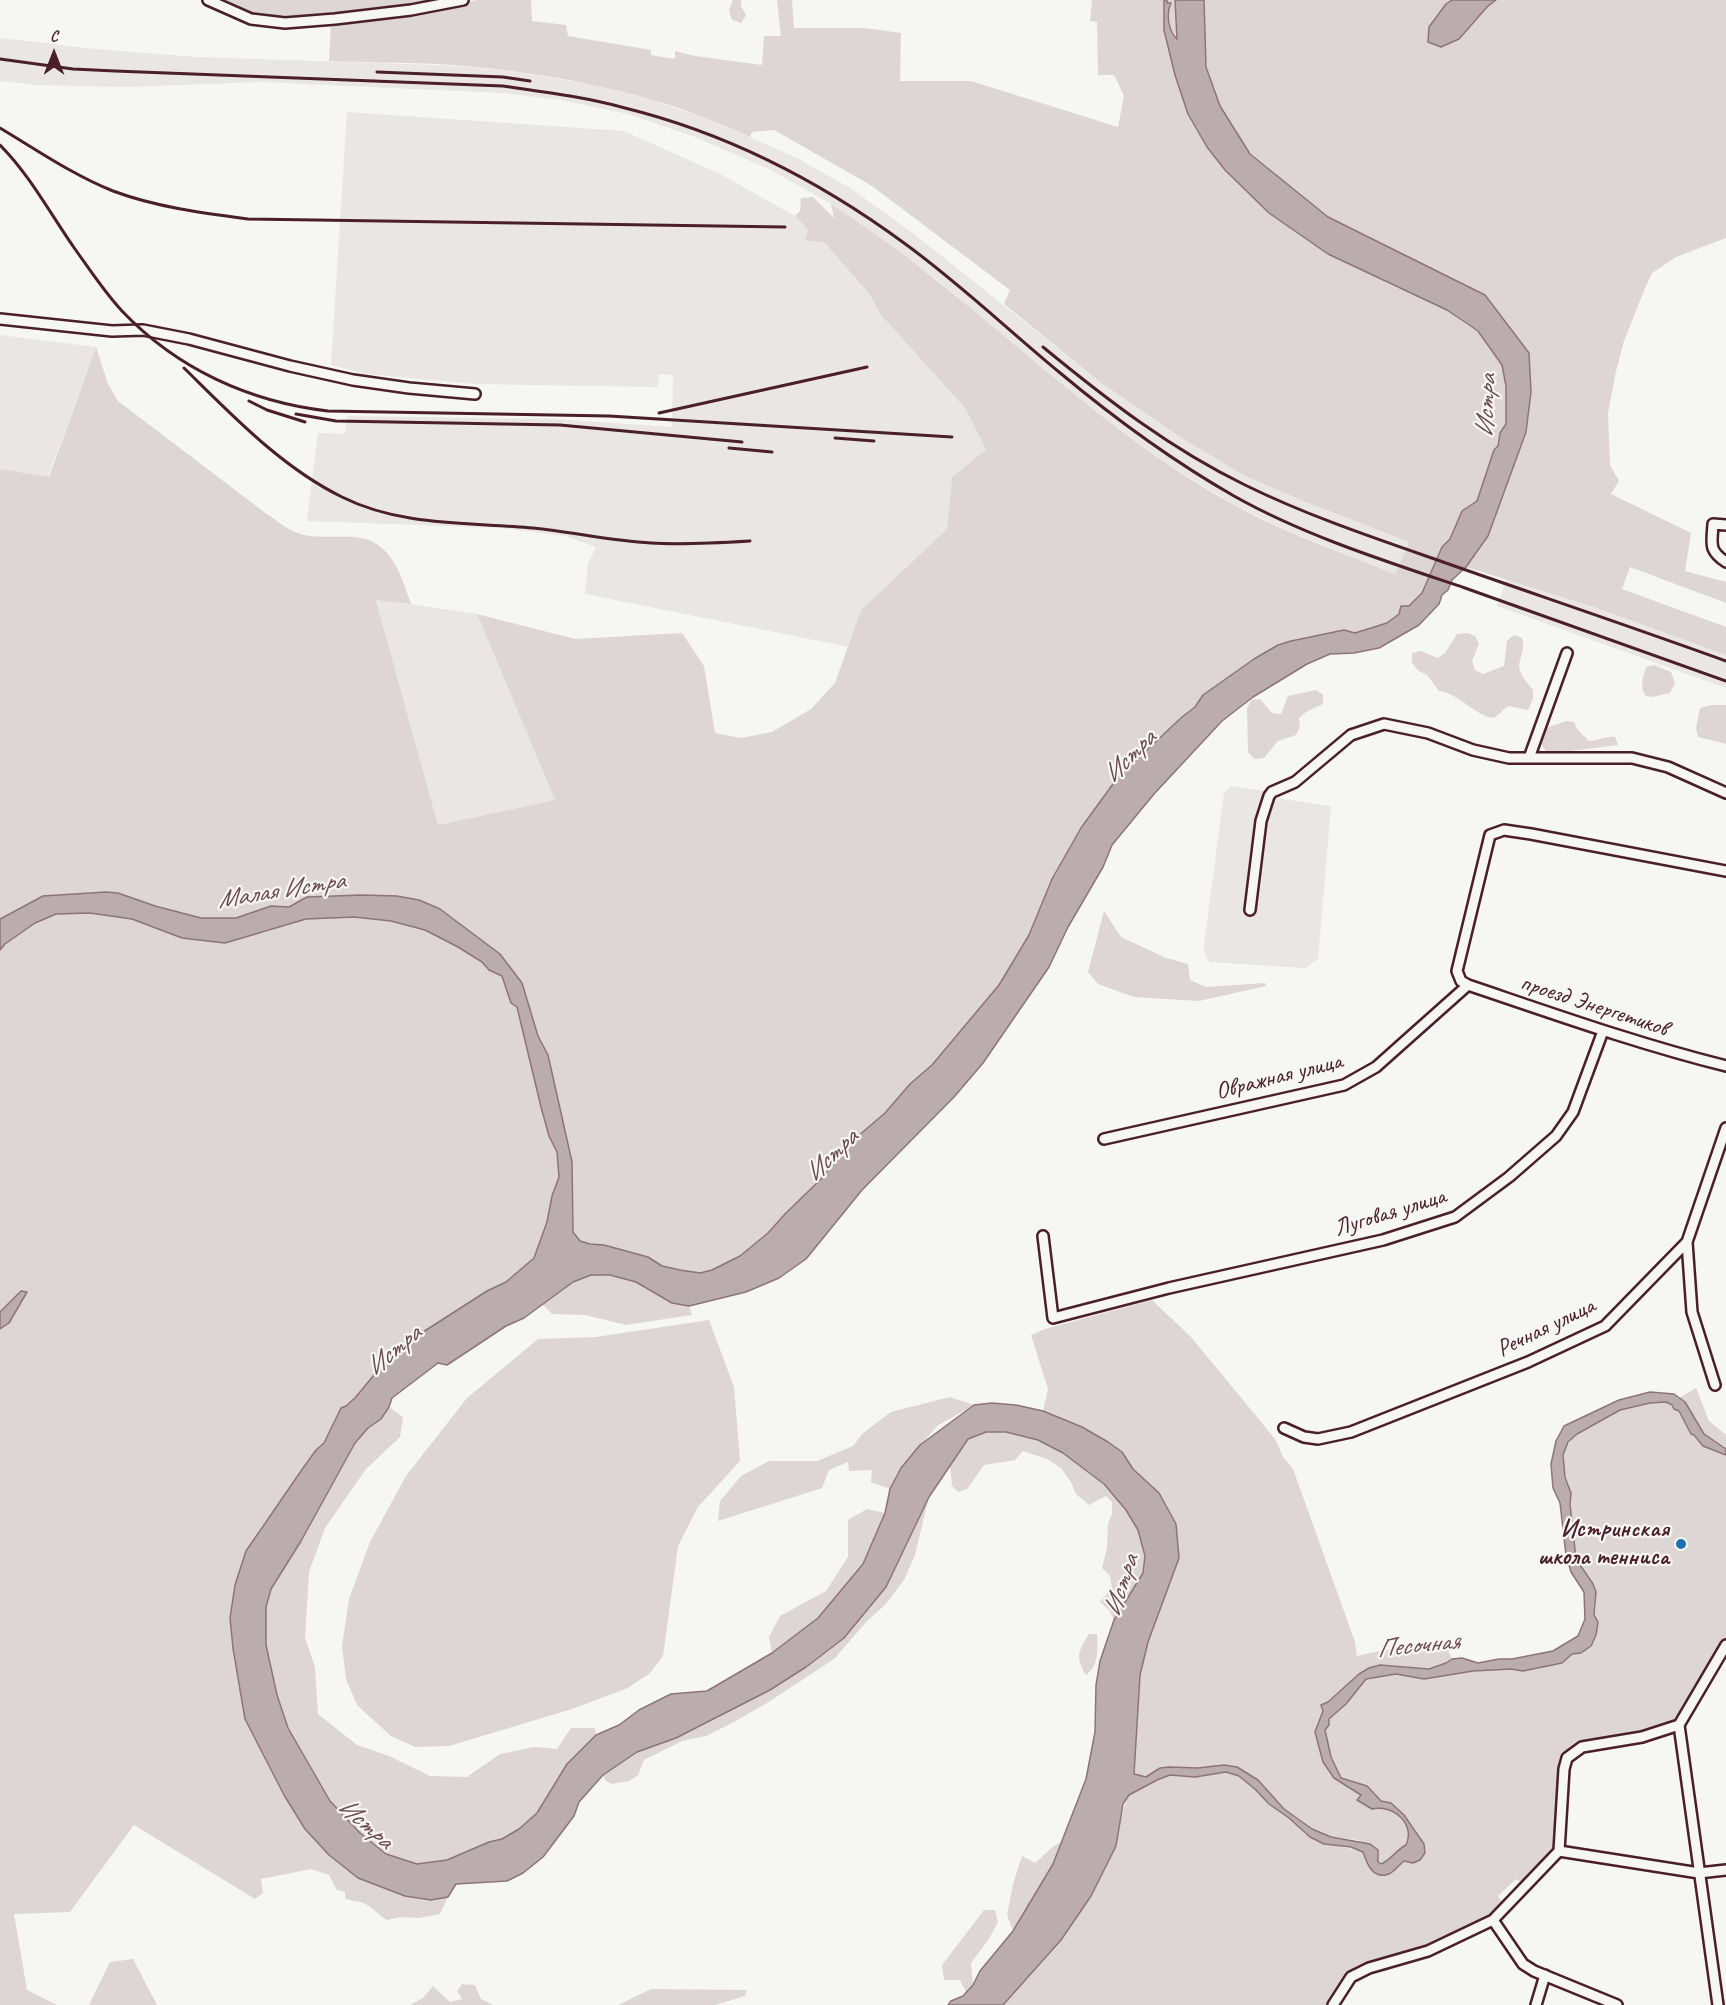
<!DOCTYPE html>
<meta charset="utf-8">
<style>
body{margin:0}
#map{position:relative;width:1726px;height:2005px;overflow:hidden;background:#f6f6f2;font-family:Caveat,sans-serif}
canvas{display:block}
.north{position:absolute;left:24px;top:24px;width:60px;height:60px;-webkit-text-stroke:4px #f6f6f2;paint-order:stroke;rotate:0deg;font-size:16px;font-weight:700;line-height:24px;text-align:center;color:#4a1f2b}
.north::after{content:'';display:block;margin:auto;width:21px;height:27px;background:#4a1f2b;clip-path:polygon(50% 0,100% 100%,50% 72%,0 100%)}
</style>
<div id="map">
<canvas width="1726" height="2005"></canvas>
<div class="north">С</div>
</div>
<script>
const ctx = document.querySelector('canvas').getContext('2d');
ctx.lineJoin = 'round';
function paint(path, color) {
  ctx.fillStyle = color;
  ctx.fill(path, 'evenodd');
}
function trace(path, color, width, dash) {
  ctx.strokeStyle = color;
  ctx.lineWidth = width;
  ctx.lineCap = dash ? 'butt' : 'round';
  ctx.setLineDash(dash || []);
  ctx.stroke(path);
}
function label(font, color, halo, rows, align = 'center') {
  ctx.font = font + ' Caveat,sans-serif';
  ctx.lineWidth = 4.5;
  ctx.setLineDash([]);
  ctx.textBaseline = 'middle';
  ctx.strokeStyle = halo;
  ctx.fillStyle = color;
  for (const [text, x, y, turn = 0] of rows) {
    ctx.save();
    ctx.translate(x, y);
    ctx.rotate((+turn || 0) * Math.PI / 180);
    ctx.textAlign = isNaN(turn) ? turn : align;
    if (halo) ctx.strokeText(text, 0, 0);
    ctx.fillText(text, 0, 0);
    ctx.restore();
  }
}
paint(new Path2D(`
 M0 38 95 49 197 57 465 66 518 72 599 86 652 100 708 119 795 157 850 188 914 234 1100 382 1180 437 1245 476 1303 501 1409 542 1395 574 1291 532 1236 506 1166 463 1086 404 931 275 831 204 769 169 695 137 628 114 561 100 503 93 262 82 124 87 37 85 0 81Z
 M347 112 624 131 720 174 795 216 809 229 805 240 825 243 870 295 881 315 965 408 986 451 952 477 947 529 861 610 849 647 585 594 588 564 596 547 565 536 502 528 307 521 318 433 345 434 347 416 555 419 672 427 673 375 659 374 658 387 475 384 366 374 331 365Z
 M0 335 96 347 48 477 0 469Z
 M1507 579 1594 607 1726 655V688L1497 606Z
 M376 599 477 614 555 800 438 825Z
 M1231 786 1272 792 1269 796 1275 798 1331 806 1318 959 1305 968 1209 962 1205 955 1204 945 1224 793Z`), '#e9e6e3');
paint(new Path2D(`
 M222 0H458L370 13 288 20 255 14Z
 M476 0H531L532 21 566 25 568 36 651 50V55L675 59V51L695 56 762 65 764 36H781L777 0H792L794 28H865L901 33 900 81H971L1118 127 1124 96 1114 75H1098L1097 22 1090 21 1092 0H1164V30L1188 114 1385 282 1447 310 1467 325 1478 331 1502 365 1506 386 1505 403 1508 414 1506 424 1500 433 1498 446 1494 450 1477 501 1462 511 1450 539 1442 547 1422 593 1409 606 1400 608 1399 614 1387 623 1355 633 1344 630 1291 641 1278 645 1254 659 1203 695 1195 707 1181 717 1118 777 1081 828 1052 879 1029 935 999 985 932 1065 910 1084 885 1113 850 1143 821 1179 785 1214 768 1233 740 1256 712 1270 700 1273 680 1270 662 1266 648 1257 604 1245 590 1244 580 1241 573 1232 571 1162 548 1055 538 1036 531 1010 461 924 440 909 419 900 397 896 307 897 289 907 271 906 236 918H201L155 906 118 893 106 892 67 894 12 913 0 919V469L49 477 96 347 108 384 118 401 264 512C276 520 290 532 304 535 321 538 339 536 355 537 391 540 401 575 411 604L376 600 438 825 555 800 477 614 575 639 682 633 704 666 715 733 741 738 772 732 811 709 835 683 861 610 947 529 952 477 986 450 965 408 881 315 870 295 825 243 805 240 808 229 795 216 800 211 801 198 813 197 834 218 831 204C865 227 899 250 931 276 1031 355 1124 445 1236 506 1286 534 1342 552 1395 574L1409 542 1303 501 1245 476 1180 437 1100 382 1004 304 1010 290 872 186 774 130 752 132 750 137C718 123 686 109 652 100 592 82 529 72 467 66 422 62 375 63 329 61L331 23 434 13Z
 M733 0H741V6L746 15 741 23 732 20 729 10Z
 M1167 0H1175L1176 3 1177 40 1171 34Z
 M1204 0H1726V238L1676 257 1652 273 1645 288 1624 341 1616 371 1608 413 1610 465 1619 481 1611 494 1691 533 1685 571 1726 582V603L1630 567 1622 589 1726 627V655L1594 607 1466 567 1480 549 1526 432 1485 295 1328 217 1249 154 1220 106 1206 67Z
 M1467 633 1475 636 1479 644 1472 661 1475 670 1483 674 1504 666 1507 641 1514 635 1522 638C1527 653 1515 661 1521 673 1523 679 1529 684 1533 690V699L1528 710 1508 706 1494 718C1474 716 1461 694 1439 691L1427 675 1419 671 1412 663V653L1421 651 1438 658 1445 653 1457 634Z
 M1654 665 1671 672 1675 683 1670 693 1652 697 1646 696C1639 688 1643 676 1646 667Z
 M1316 690 1323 695V704L1306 712 1299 718 1300 727 1296 735 1278 741 1264 758 1254 759 1248 752 1247 709 1251 700 1260 699 1272 713 1281 714 1288 696Z
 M1711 705H1726V744L1698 737 1696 728 1700 708Z
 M1566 721 1574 722 1578 730 1589 741C1599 741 1605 736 1615 737L1618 745 1562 752H1547L1541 744 1539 734 1546 728Z
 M1104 911 1121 937 1166 958 1188 964 1190 980 1206 987 1265 983 1266 986 1199 1001 1134 997 1098 984 1088 972Z
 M90 913 132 919 155 928 262 933 306 919 354 917 391 921 425 930 458 947 482 962 489 970 502 976 511 1003 517 1007 541 1107 549 1136 557 1152 559 1177 552 1196 547 1222 534 1258 506 1282 487 1291 445 1318 374 1375 355 1398 338 1412 334 1425 324 1443 316 1450 259 1530 230 1618 358 1878C388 1889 416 1903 448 1897L440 1914 419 1918 401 1917 387 1920C378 1915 373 1907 363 1903 357 1900 351 1902 345 1898V1892L337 1890 329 1875 311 1869 261 1879 263 1893 255 1899 134 1825 70 1912 14 1914 27 1990 57 2005H0V950C13 936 37 919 56 914 67 912 79 913 90 913Z
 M591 1275C607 1275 623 1276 637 1282 658 1292 666 1302 689 1306L692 1315 626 1325 585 1315 552 1314 542 1304 573 1282Z
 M1152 1300 1191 1337 1275 1439 1283 1457 1293 1469 1355 1642 1357 1656C1387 1649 1417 1644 1447 1648L1452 1659C1430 1676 1406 1663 1381 1666 1366 1667 1353 1679 1343 1689 1316 1714 1307 1737 1330 1768 1334 1773 1337 1779 1341 1783 1347 1788 1355 1790 1361 1795L1359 1799C1379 1806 1419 1815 1406 1846 1396 1850 1391 1860 1381 1864L1378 1862 1377 1856 1358 1840 1331 1837 1312 1829 1284 1809 1278 1801 1224 1765 1198 1768 1169 1767 1146 1777 1134 1774 1140 1675 1148 1642 1179 1558 1159 1493 1133 1469 1122 1452 1082 1427 1043 1411 1048 1389 1031 1335 1045 1329Z
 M709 1320 734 1387 740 1461 698 1507 678 1546 663 1656 650 1673 628 1688 572 1709 449 1746 415 1747 391 1736 357 1705 346 1679 342 1646 349 1599 370 1542 406 1476 467 1398 538 1339 596 1337Z
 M1696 1388 1709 1421 1726 1435V1447L1704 1434 1685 1402 1679 1398Z
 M950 1397 974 1405 937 1426 901 1468 890 1489 871 1482 872 1470 849 1471 848 1462 829 1470 822 1488 718 1521 720 1501 741 1476 769 1461H817L853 1446 863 1433 891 1412Z
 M1666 1402 1678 1411 1691 1434C1696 1437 1697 1441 1702 1445 1708 1450 1719 1450 1726 1455V1640L1675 1724 1669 1728 1583 1743C1569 1748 1565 1753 1561 1767L1553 1851 1523 1883 1516 1879 1498 1896 1503 1903 1490 1916 1425 1948 1359 1965 1349 1972 1328 2005H1003C1045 1960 1083 1915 1110 1859 1116 1845 1123 1800 1130 1795 1141 1788 1158 1776 1171 1775 1178 1775 1186 1777 1194 1777 1209 1776 1224 1769 1239 1776 1251 1781 1259 1794 1269 1803 1275 1810 1284 1814 1291 1819 1297 1825 1303 1833 1311 1837 1327 1847 1346 1846 1363 1852L1365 1860 1392 1873 1396 1867 1424 1844 1413 1826 1381 1801 1367 1786 1341 1778 1331 1757 1325 1730 1329 1725V1719L1346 1704 1366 1679 1396 1674 1424 1679 1473 1671 1511 1669 1523 1671 1562 1663 1572 1654 1581 1653C1588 1634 1600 1611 1595 1591 1593 1579 1581 1571 1576 1560 1572 1549 1570 1508 1571 1496 1571 1485 1562 1471 1563 1456 1565 1436 1603 1416 1621 1410 1636 1405 1651 1403 1666 1402Z
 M389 1407 403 1417 400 1437 366 1469 325 1528 309 1572 305 1638 315 1667 318 1714 357 1745 389 1756 430 1776 467 1777 500 1754 534 1747 557 1749 571 1728H595L596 1735 567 1764 537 1813 519 1829 502 1839 489 1842 447 1860 416 1864 386 1854 360 1833 330 1801 287 1728 277 1695 266 1645V1607L271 1589 301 1541 355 1443 368 1428 381 1419Z
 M986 1432C1004 1432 1023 1434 1040 1441 1081 1460 1140 1507 1145 1555 1148 1578 1125 1602 1114 1620L1109 1610 1100 1602 1112 1588 1110 1576 1102 1568 1107 1548 1108 1524 1112 1514V1502L1106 1496 1089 1505 1076 1494 1071 1482 1061 1468 1047 1459 1023 1451 1015 1460 984 1465 967 1489 958 1492 952 1486 950 1464 968 1439Z
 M929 1497 915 1555 904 1580 885 1605 868 1620 834 1659 767 1703 734 1722 706 1736 682 1741 644 1760 638 1775 629 1781 612 1784 606 1781 603 1775 637 1752 676 1738 770 1690 806 1667 844 1638 886 1587Z
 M867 1509 885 1513 863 1564 841 1592 818 1618 772 1653 769 1637 780 1616 826 1591 848 1557V1520Z
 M1089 1634H1097C1098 1649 1099 1666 1086 1675 1075 1657 1078 1652 1089 1634Z
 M1062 1842 1053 1864 1013 1931 1007 1915 1013 1884 1022 1856 1035 1863C1045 1856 1050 1846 1062 1842Z
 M984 1910H995L998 1922 989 1939 971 1963 973 1985 966 1992 960 1980H944L942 1965Z
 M133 1959 157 2005H89L110 1962Z
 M462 1984 475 1985 481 1999 493 2005H410L423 1998 433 1986 450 2002 462 1999 457 1991Z
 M651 1989 747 1990 745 1996 715 2005H618Z`), '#ddd6d5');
const water = new Path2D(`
 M1164 0H1167V3H1171C1166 13 1168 31 1177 39L1175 0H1204L1206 67 1220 106 1250 154 1328 217 1485 295 1529 353 1531 392 1526 432 1488 536 1466 567 1452 580 1448 590 1442 595 1439 604 1419 625 1379 648 1354 653 1330 654 1307 664 1253 697 1222 721 1154 794 1112 845 1103 867 1068 927 1049 967 983 1063 954 1097 862 1190 806 1259 779 1278 746 1292 689 1306 672 1303 636 1282 610 1275H591L573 1282 524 1318 506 1326 447 1365 438 1363 392 1398 389 1407 381 1419 368 1428 355 1443 301 1541 271 1589 266 1607V1645L277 1695 288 1728 330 1801 360 1833 386 1854 417 1864 447 1860 489 1842 502 1839 519 1829 537 1813 567 1764 596 1735 619 1725 639 1710 671 1694 707 1691 772 1653 818 1618 863 1564 885 1513 890 1489 901 1468 920 1445 974 1405 992 1403 1016 1405 1043 1411 1082 1427 1108 1442 1122 1452 1133 1469 1159 1493 1176 1524 1179 1558 1148 1642 1140 1675 1134 1774 1146 1777 1160 1768 1169 1767 1198 1768 1224 1765 1237 1767 1258 1780 1284 1809 1312 1829 1331 1837 1370 1844 1378 1850V1862L1381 1864C1391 1860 1396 1850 1406 1845 1416 1824 1393 1804 1372 1809L1357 1800 1361 1795 1334 1778 1323 1762 1315 1732 1323 1711 1321 1705 1328 1702 1359 1674 1369 1668 1380 1665 1429 1669 1446 1663 1452 1659 1462 1658 1478 1663 1499 1659H1512L1553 1651 1578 1636 1585 1619 1584 1592 1571 1572 1566 1555 1560 1503 1553 1488 1551 1464 1556 1441 1564 1426 1619 1400 1650 1392 1674 1394 1685 1402 1704 1434 1726 1449V1455L1703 1446 1694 1435 1691 1434 1679 1411 1674 1409 1672 1405 1666 1402 1650 1403 1620 1410 1577 1434 1568 1442 1563 1455 1565 1477 1571 1493 1570 1504 1576 1559 1593 1584 1596 1592 1594 1615 1598 1622 1596 1635 1591 1646 1581 1653 1572 1654 1562 1663 1523 1671 1511 1669 1473 1671 1424 1679 1396 1674 1366 1679 1346 1704 1329 1719V1725L1325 1730 1331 1757 1341 1778 1367 1786 1381 1801 1391 1803 1404 1815 1424 1844 1425 1853 1420 1860 1413 1863 1404 1861C1399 1865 1394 1872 1389 1874 1373 1880 1367 1864 1363 1852L1351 1847 1324 1844 1310 1837 1289 1818 1269 1804 1256 1790 1239 1776 1226 1772 1195 1777 1170 1775 1157 1780 1129 1795 1123 1804 1116 1846 1091 1896 1061 1940 1003 2005H948L951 2001 963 1996 973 1985 980 1971 1013 1931 1053 1864 1086 1779 1095 1732 1096 1685 1100 1661 1114 1620 1143 1573 1145 1556 1138 1530 1126 1510 1104 1484 1063 1453 1038 1440 1006 1432H986L968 1439 929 1497 886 1587 844 1638 806 1667 770 1690 676 1738 637 1752 603 1775 579 1802 574 1816 543 1857 523 1873 507 1881 456 1884 448 1897 431 1900 405 1896 358 1878 329 1855 305 1829 284 1795 245 1719 233 1648 230 1618 235 1585 246 1551 301 1471 316 1450 324 1443 341 1408 346 1406 355 1398 374 1375 409 1341 487 1291 506 1282 534 1258 547 1222 552 1196 559 1177 557 1152 549 1136 541 1107 517 1007 511 1003 502 976 489 970 482 962 458 947 425 930 391 921 354 917 306 919 225 943 182 938 132 919 90 913 56 914 35 923 5 944 0 950V919L43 896 106 892 118 893 155 906 201 918H236L271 906 289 907 307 897 361 895 397 896 419 900 440 909 500 954 522 983 538 1036 548 1055 572 1162 573 1232 580 1241 590 1244 604 1245 648 1257 662 1266 680 1270 700 1273 712 1270 740 1256 768 1233 785 1214 821 1179 850 1143 885 1113 910 1084 932 1065 999 985 1029 935 1052 879 1081 828 1118 777 1182 717 1195 707 1203 695 1254 659 1278 645 1291 641 1344 630 1355 633 1387 623 1399 614 1401 606H1409L1422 593 1442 547 1450 539 1462 511 1477 501 1494 450 1498 446 1500 433 1506 424V386L1502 365 1478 331 1447 310 1328 254 1269 213 1225 170 1207 147 1188 114 1175 75 1164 30Z
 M1452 0H1496L1487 7 1459 39 1441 47 1428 42 1429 27 1446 4Z
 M21 1291 27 1292 9 1323 0 1329V1312Z`);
paint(water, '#bbadae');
trace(water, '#8e747a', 1.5);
const minor = new Path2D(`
 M208 0 251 19 285 23 335 19 411 10 463 0
 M0 319 112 331 143 330 189 339 290 366 353 380 409 388 475 394
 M1726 525 1713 524C1712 544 1708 550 1726 562
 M1529 758 1567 653
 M1726 871 1531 834 1504 830 1490 835 1457 971 1461 981 1468 985C1554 1014 1638 1044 1726 1066
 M1250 910 1261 821 1269 796 1272 792 1295 782 1351 735 1384 724 1428 733 1473 750 1509 758H1632L1668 767 1726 793
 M1104 1139 1344 1085 1376 1067 1468 985
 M1043 1236 1053 1318 1169 1288 1383 1240 1455 1217 1509 1177 1556 1136 1573 1112 1603 1031
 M1687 1242 1692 1312 1715 1385
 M1284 1428 1304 1437 1318 1439 1351 1432 1528 1362 1605 1326 1687 1242 1726 1128
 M1679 1725 1718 2005
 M1559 1851 1699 1873 1726 1870
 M1493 1920 1523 1964 1534 1971 1617 2005
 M1333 2005 1351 1977 1369 1968 1428 1951 1493 1920 1559 1851 1564 1769 1567 1758 1582 1747 1642 1737 1679 1725 1726 1645
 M1536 2005 1545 1975`);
trace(minor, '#4a1f2b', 14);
trace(minor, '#f6f6f2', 9);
trace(new Path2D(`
 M0 59 73 69 115 71 503 86C544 92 585 97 625 108 726 133 821 182 904 243 958 282 1007 329 1059 372 1114 418 1171 460 1234 496 1305 536 1388 562 1465 588 1552 619 1639 650 1726 681
 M377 72 503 77 530 81
 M0 128C37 150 73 175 113 191 156 207 202 213 248 219L785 227
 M0 145C30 175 51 215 75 249 90 270 105 293 122 311 177 369 250 402 328 411L609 416 952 437
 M1043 347C1106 399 1171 449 1245 485 1308 516 1377 539 1443 562 1537 595 1632 627 1726 661
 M184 368C232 415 281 467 342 497 402 527 469 522 533 528 573 532 611 541 651 543 684 545 717 543 750 541
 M249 401 267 410 305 422
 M659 413 867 367
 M296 414 336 421 560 425 742 442
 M835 438 874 441
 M729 448 772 452`), '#4a1f2b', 3);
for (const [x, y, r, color] of [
 [1681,1544,6,"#1f6fb2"]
]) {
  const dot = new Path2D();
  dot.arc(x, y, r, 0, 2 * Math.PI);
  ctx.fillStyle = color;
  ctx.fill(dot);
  trace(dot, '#f6f6f2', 2);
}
label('24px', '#4a1f2b', '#f6f6f2', [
 ["проезд Энергетиков",1594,1006,18],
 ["Овражная улица",1279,1077,-14],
 ["Луговая улица",1390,1213,-17],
 ["Речная улица",1546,1328,-26]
]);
label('bold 24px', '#4a1f2b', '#f6f6f2', [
 ["Истринская",1669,1530],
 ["школа тенниса",1669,1558]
], 'right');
label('italic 26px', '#6c4a52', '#f6f6f2', [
 ["Истра",1487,406,-87],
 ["Истра",1130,757,-45],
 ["Малая Истра",281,891,-9],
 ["Истра",832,1156,-44],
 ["Истра",394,1351,-40],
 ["Истра",1122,1586,-72],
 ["Песочная",1418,1646,-6],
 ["Истра",365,1824,41]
]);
</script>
